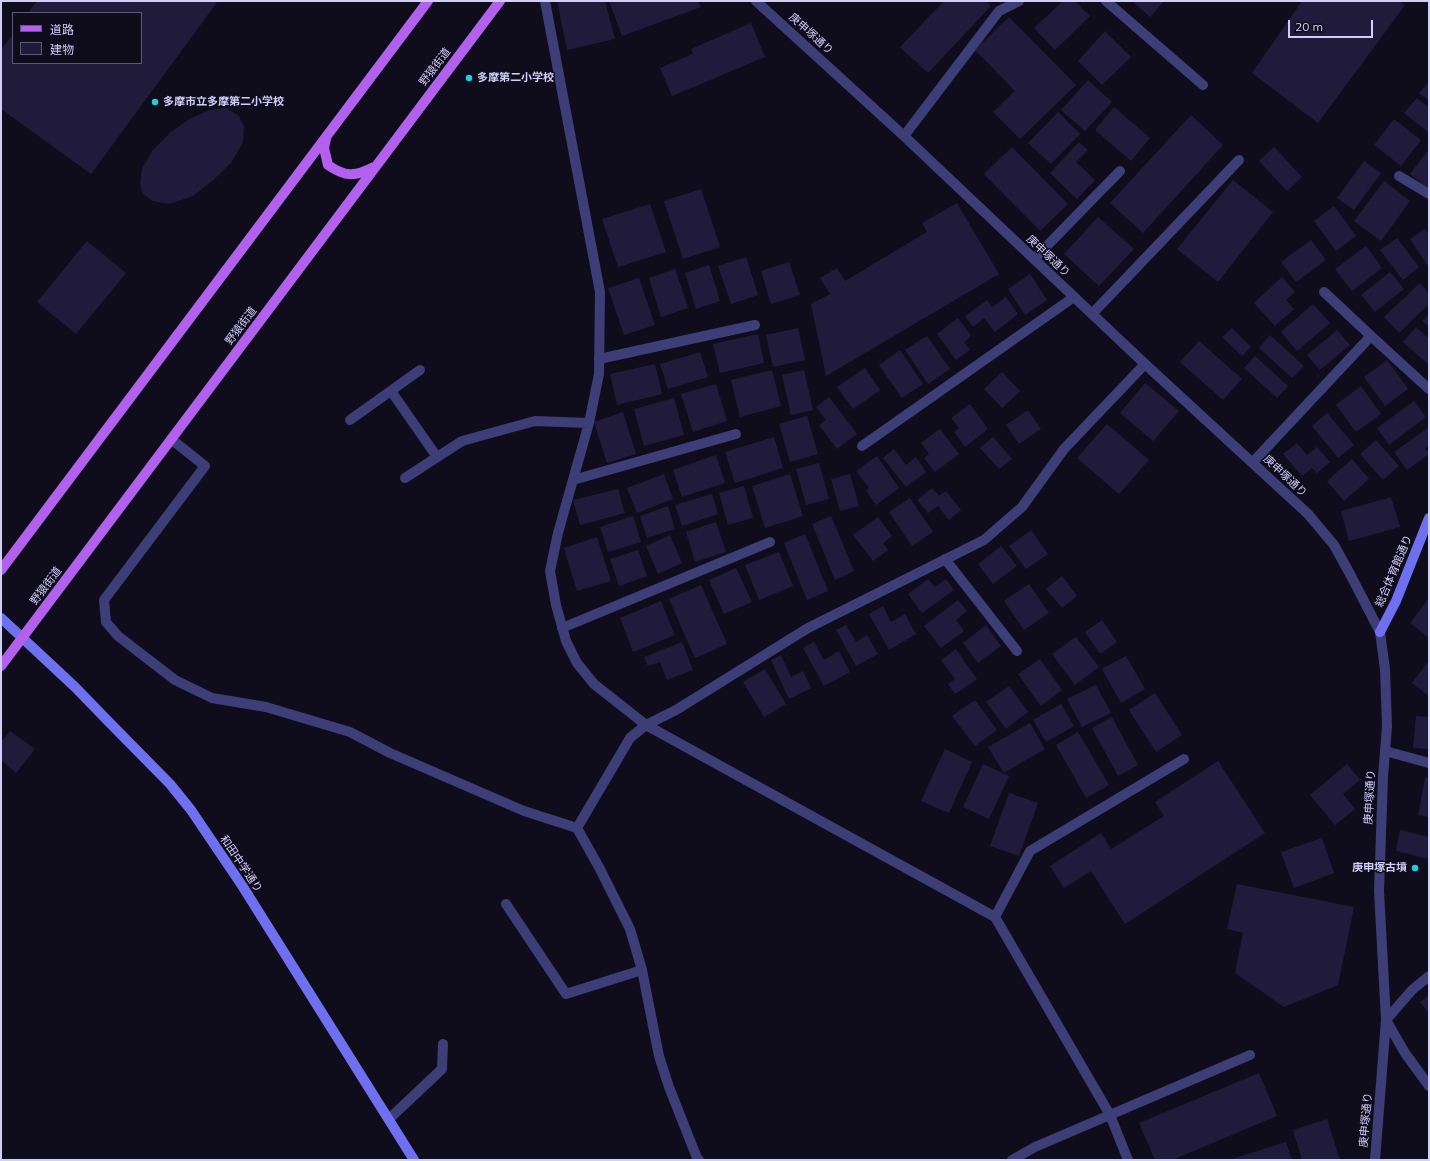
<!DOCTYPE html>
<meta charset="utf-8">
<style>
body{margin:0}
#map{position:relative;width:1430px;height:1161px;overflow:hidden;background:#0f0d1c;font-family:Mulish,"Noto Sans JP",sans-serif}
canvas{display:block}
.frame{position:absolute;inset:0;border:2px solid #d1cefa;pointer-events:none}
.legend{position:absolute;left:12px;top:12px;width:130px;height:52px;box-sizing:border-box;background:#0f0d1c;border:1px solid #5d5a75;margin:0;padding:5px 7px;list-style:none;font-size:12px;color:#d1cefa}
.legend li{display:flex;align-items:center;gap:8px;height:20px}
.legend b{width:20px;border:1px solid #5d5a75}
.scale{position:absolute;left:1288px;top:20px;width:85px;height:18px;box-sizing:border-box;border:2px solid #d1cefa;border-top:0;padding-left:5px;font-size:12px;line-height:14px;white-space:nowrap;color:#d1cefa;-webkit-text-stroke:3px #0f0d1c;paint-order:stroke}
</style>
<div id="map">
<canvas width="1430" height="1161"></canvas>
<div class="frame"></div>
<ul class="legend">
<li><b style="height:5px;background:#b460ef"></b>道路</li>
<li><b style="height:11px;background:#211b3b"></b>建物</li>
</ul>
<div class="scale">20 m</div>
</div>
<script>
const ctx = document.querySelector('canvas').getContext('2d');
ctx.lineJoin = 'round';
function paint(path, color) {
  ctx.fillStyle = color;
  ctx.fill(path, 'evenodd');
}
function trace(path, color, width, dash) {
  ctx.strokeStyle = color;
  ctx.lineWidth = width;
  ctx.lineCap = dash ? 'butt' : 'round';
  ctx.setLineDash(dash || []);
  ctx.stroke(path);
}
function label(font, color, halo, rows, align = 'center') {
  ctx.font = font + ' Mulish,"Noto Sans JP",sans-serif';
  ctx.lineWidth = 3;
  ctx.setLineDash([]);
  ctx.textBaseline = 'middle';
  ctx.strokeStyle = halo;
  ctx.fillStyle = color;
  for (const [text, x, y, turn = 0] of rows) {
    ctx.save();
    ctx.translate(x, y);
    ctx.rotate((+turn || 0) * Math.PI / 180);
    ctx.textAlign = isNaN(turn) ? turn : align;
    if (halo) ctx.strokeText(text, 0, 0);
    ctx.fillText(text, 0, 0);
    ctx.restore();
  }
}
paint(new Path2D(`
 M37 1H218L91 174 1 109V50L13 34V63H141V13H28Z
 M557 1H605L615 39 567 50Z
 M609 1H698L701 7 622 36Z
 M944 1H985L991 6 928 73 900 47Z
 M1063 1H1075L1090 16 1055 50 1034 28Z
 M1132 1H1164L1150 17Z
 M1302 1H1400L1405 5 1318 123 1252 73Z
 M1009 17 1076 85 1020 139 993 112 1015 91 975 50Z
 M751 23 765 57 672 96 660 68 693 54 691 49Z
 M1105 31 1131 57 1102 85 1078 61Z
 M1088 80 1112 102 1085 131 1061 110Z
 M1429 82V101L1419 93Z
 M1417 98 1429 108V133L1404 113Z
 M1114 107 1150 138 1131 161 1095 130Z
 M226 108 238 115 244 126 243 142 231 163 212 181 193 196 169 204 153 201 143 194 140 184 142 169 152 151 170 133 189 119 210 110Z
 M1058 112 1080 134 1051 164 1028 143Z
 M1191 115 1223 145 1143 233 1110 203Z
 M1394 119 1421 140 1401 166 1374 145Z
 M1079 142 1088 150 1076 162 1095 180 1077 199 1050 173Z
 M1012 147 1068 204 1040 231 984 174Z
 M1274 147 1302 177 1287 191 1259 161Z
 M1429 149V189L1410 174Z
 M1364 161 1381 173 1354 210 1337 198Z
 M1233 180 1273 212 1218 282 1177 249Z
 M1384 181 1410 201 1381 241 1354 221Z
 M701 189 720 247 683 259 664 201Z
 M957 203 999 274 826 376 811 304 830 294 820 278 837 268 845 281 927 232 922 223Z
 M650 204 666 252 618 267 602 219Z
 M1334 206 1356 236 1336 251 1314 221Z
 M1098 217 1134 249 1099 286 1064 254Z
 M1425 229 1429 235V268L1410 239Z
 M1397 238 1419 267 1403 280 1380 250Z
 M1311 240 1326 260 1296 282 1281 262Z
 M87 241 126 273 76 334 37 302Z
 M1366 246 1382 268 1352 291 1335 269Z
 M746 257 758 295 731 304 718 266Z
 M789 262 800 295 771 304 761 271Z
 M709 265 720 301 696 309 685 273Z
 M675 269 688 308 661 317 649 278Z
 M1390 272 1404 289 1375 312 1361 295Z
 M1030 274 1047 300 1025 315 1008 289Z
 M1282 277 1295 292 1286 300 1294 309 1275 326 1254 303Z
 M639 278 655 325 624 335 608 288Z
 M1420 283 1429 293V304L1399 333 1384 317Z
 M1006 297 1018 314 995 332 984 318 973 327 965 316 987 300 992 307Z
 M1313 304 1330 323 1297 351 1281 332Z
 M1429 314V327L1422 321Z
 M958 318 971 336 964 342 970 350 956 360 937 334Z
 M1416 327 1429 339V365L1403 342Z
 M798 328 805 360 773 367 766 335Z
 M1232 328 1251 347 1242 356 1222 337Z
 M1337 330 1350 345 1320 370 1307 355Z
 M758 334 764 363 720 373 713 344Z
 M1270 335 1304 366 1292 378 1259 348Z
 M927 336 950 369 928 384 905 350Z
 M1199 341 1242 379 1223 400 1180 362Z
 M900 350 923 384 902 398 879 365Z
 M700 352 708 377 668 389 660 364Z
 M1255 356 1288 386 1277 398 1244 368Z
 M1387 360 1408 389 1385 406 1364 377Z
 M655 364 662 394 617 405 610 374Z
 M865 368 880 390 853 409 837 387Z
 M772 370 781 406 740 417 731 380Z
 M804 370 813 410 791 415 782 375Z
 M1002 372 1020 391 1002 408 984 389Z
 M1145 383 1179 411 1153 441 1120 413Z
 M716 384 727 421 693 432 681 394Z
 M1361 386 1381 414 1356 432 1336 405Z
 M829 397 857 434 837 449 819 425 826 420 816 407Z
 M674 398 684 435 644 446 634 409Z
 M1414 401 1426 417 1389 445 1377 428Z
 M970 404 988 429 965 447 954 432 959 428 951 418Z
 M1028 410 1041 429 1019 444 1006 425Z
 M623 412 636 454 607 463 594 422Z
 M1327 413 1354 445 1338 458 1312 426Z
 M807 416 818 454 790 462 779 424Z
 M1107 424 1149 460 1119 494 1077 458Z
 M1429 427V445L1425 448 1429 454 1407 470 1394 452Z
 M940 429 959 454 935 472 924 458 929 454 921 443Z
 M774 437 783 468 735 483 725 452Z
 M993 437 1012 459 999 469 980 448Z
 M1376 440 1399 466 1383 480 1360 454Z
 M1297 443 1307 455 1317 447 1330 462 1317 473 1312 468 1302 476 1283 454Z
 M894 449 906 465 916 457 926 472 906 487 883 458Z
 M716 455 725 483 682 497 673 470Z
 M877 456 899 488 876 505 866 491 869 488 856 471Z
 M1352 459 1369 479 1344 501 1327 481Z
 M819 463 829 499 806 505 796 469Z
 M664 474 673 499 637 513 627 488Z
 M790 474 803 516 765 528 752 486Z
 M850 474 859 506 840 511 831 479Z
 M744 486 753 518 728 525 719 493Z
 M932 488 939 496 946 491 961 510 949 520 938 506 928 513 917 500Z
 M618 489 625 513 580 525 573 500Z
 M712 494 718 514 682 526 675 505Z
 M1391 497 1400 527 1349 541 1341 511Z
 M910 498 933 532 912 546 889 512Z
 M668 506 675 529 647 538 640 516Z
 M633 516 641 542 608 552 600 527Z
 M831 516 854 571 835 580 812 524Z
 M878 517 892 536 883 543 888 550 873 561 853 535Z
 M716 522 726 552 695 562 686 532Z
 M1031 530 1048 554 1026 569 1009 546Z
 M805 534 828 591 807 600 784 543Z
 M670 535 682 563 658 574 646 546Z
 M597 537 611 581 577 591 564 548Z
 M1001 546 1017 566 993 584 978 564Z
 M638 550 647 576 619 586 610 559Z
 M779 552 793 586 759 600 745 565Z
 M736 568 752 602 724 614 709 580Z
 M1062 576 1077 596 1062 608 1046 589Z
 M928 579 935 587 946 579 954 590 922 613 908 594Z
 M1029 584 1049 613 1024 630 1004 601Z
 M701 585 727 644 695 658 669 599Z
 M1429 598V638L1410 623Z
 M958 600 967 611 956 620 964 631 941 648 924 626Z
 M661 601 675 635 633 652 620 618Z
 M883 606 891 622 905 614 916 634 889 650 869 614Z
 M1102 620 1117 642 1100 654 1085 632Z
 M846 625 856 642 867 635 878 654 856 666 836 630Z
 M986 625 1001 646 978 663 963 643Z
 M1076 637 1099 667 1075 685 1052 654Z
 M682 642 693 670 667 680 660 662 648 666 644 657Z
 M814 642 824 660 839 651 850 672 824 686 803 648Z
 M956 649 977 679 955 694 948 684 955 679 941 660Z
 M781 655 791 677 803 671 811 688 789 699 771 660Z
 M1126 656 1145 689 1121 703 1102 669Z
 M1040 659 1062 690 1041 706 1018 674Z
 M1428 662 1429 663V696L1412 683Z
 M765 669 786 704 764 717 743 682Z
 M1096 685 1111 713 1082 727 1067 699Z
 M1009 686 1028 712 1006 729 986 702Z
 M1155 693 1182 735 1156 752 1129 710Z
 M975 700 997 730 975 746 952 716Z
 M1061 704 1074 726 1046 742 1033 720Z
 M1416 716 1429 717V749L1413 748Z
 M1112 717 1138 765 1118 776 1092 728Z
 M1030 723 1045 749 1004 773 988 747Z
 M10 731 35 749 16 773 1 760V742Z
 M1078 732 1109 785 1086 798 1056 745Z
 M945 749 972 762 949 813 921 801Z
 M1218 761 1265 833 1125 924 1091 871 1064 888 1050 866 1101 833 1111 849 1164 816 1155 802Z
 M983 764 1009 776 989 819 963 807Z
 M1347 764 1360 780 1343 794 1355 809 1335 825 1310 795Z
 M1425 778H1429V817L1418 815Z
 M1009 793 1038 803 1019 856 990 846Z
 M1400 830 1429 837V859L1396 851Z
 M1322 838 1334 873 1294 888 1281 852Z
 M1237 884 1354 907 1338 985 1284 1007 1235 973 1243 933 1227 929Z
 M1429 995V1013L1420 1002Z
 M1259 1073 1277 1116 1172 1160H1155L1139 1123Z
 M1327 1119 1340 1160H1302L1293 1130Z
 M1286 1142 1292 1160H1229Z`), '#211b3b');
trace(new Path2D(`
 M1106 1 1203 85
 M904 136 999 11 1019 1
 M1399 176 1429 194
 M1034 259 1120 171
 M1324 292 1371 336
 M1092 314 1239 160
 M599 359 755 325
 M862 446 1074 297
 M1253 462 1371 336 1429 389
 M945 559 1017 651
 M266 707 350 732 390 753 524 811 577 828 600 869 630 929 642 970 659 1056 669 1087 697 1158 699 1160
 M646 725 676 710 808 628 984 540 1022 507 1064 449 1145 364
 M1385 751 1429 763
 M995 917 1030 851 1184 759
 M1386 1020 1412 990 1429 976
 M1012 1160 1035 1147 1250 1055`), '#3d3d77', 10);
trace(new Path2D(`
 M545 1 600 292 599 374 589 423 558 533 550 571 556 605 566 641 577 663 594 684 646 725 995 917 1110 1115 1128 1160
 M756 1 904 136 1145 364 1308 514 1334 545 1350 574 1380 632 1385 669 1387 726 1383 777 1379 891 1386 1020 1375 1160
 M391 391 437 457
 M350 420 420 370
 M171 439 205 466 104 600 106 622 118 636 175 680 212 698 266 707
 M405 478 462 441 535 421 589 423
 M573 480 736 434
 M562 628 770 542
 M577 828 630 738 646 725
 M506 904 566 994 642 970
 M1386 1020 1405 1053 1429 1086
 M389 1119 442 1069 443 1044`), '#3d3d77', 10);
trace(new Path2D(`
 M1 618 75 687 106 719 170 784 191 810 243 887 414 1160
 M1380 632 1396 601 1429 518`), '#6e70f0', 10);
trace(new Path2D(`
 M326 139 324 148 328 165C345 177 355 177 374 167
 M1 570 428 1
 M1 666 500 1`), '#b460ef', 10);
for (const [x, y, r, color] of [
 [469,78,4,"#17d1dd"],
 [155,102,4,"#17d1dd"],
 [1415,868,4,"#17d1dd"]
]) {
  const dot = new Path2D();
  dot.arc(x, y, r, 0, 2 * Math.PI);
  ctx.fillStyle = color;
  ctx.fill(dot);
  trace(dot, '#0f0d1c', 1.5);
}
label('11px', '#d1cefa', '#0f0d1c', [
 ["庚申塚通り",811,34,42],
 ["野猿街道",435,67,-53],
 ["庚申塚通り",1048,256,43],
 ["野猿街道",241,326,-53],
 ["庚申塚通り",1285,476,43],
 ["総合体育館通り",1394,571,-67],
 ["野猿街道",46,586,-53],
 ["庚申塚通り",1370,797,-87],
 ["和田中学通り",241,864,56],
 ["庚申塚通り",1366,1120,-85]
]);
label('bold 11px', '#d1cefa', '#0f0d1c', [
 ["多摩第二小学校",477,78],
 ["多摩市立多摩第二小学校",163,102],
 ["庚申塚古墳",1407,868,"right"]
], 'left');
</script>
